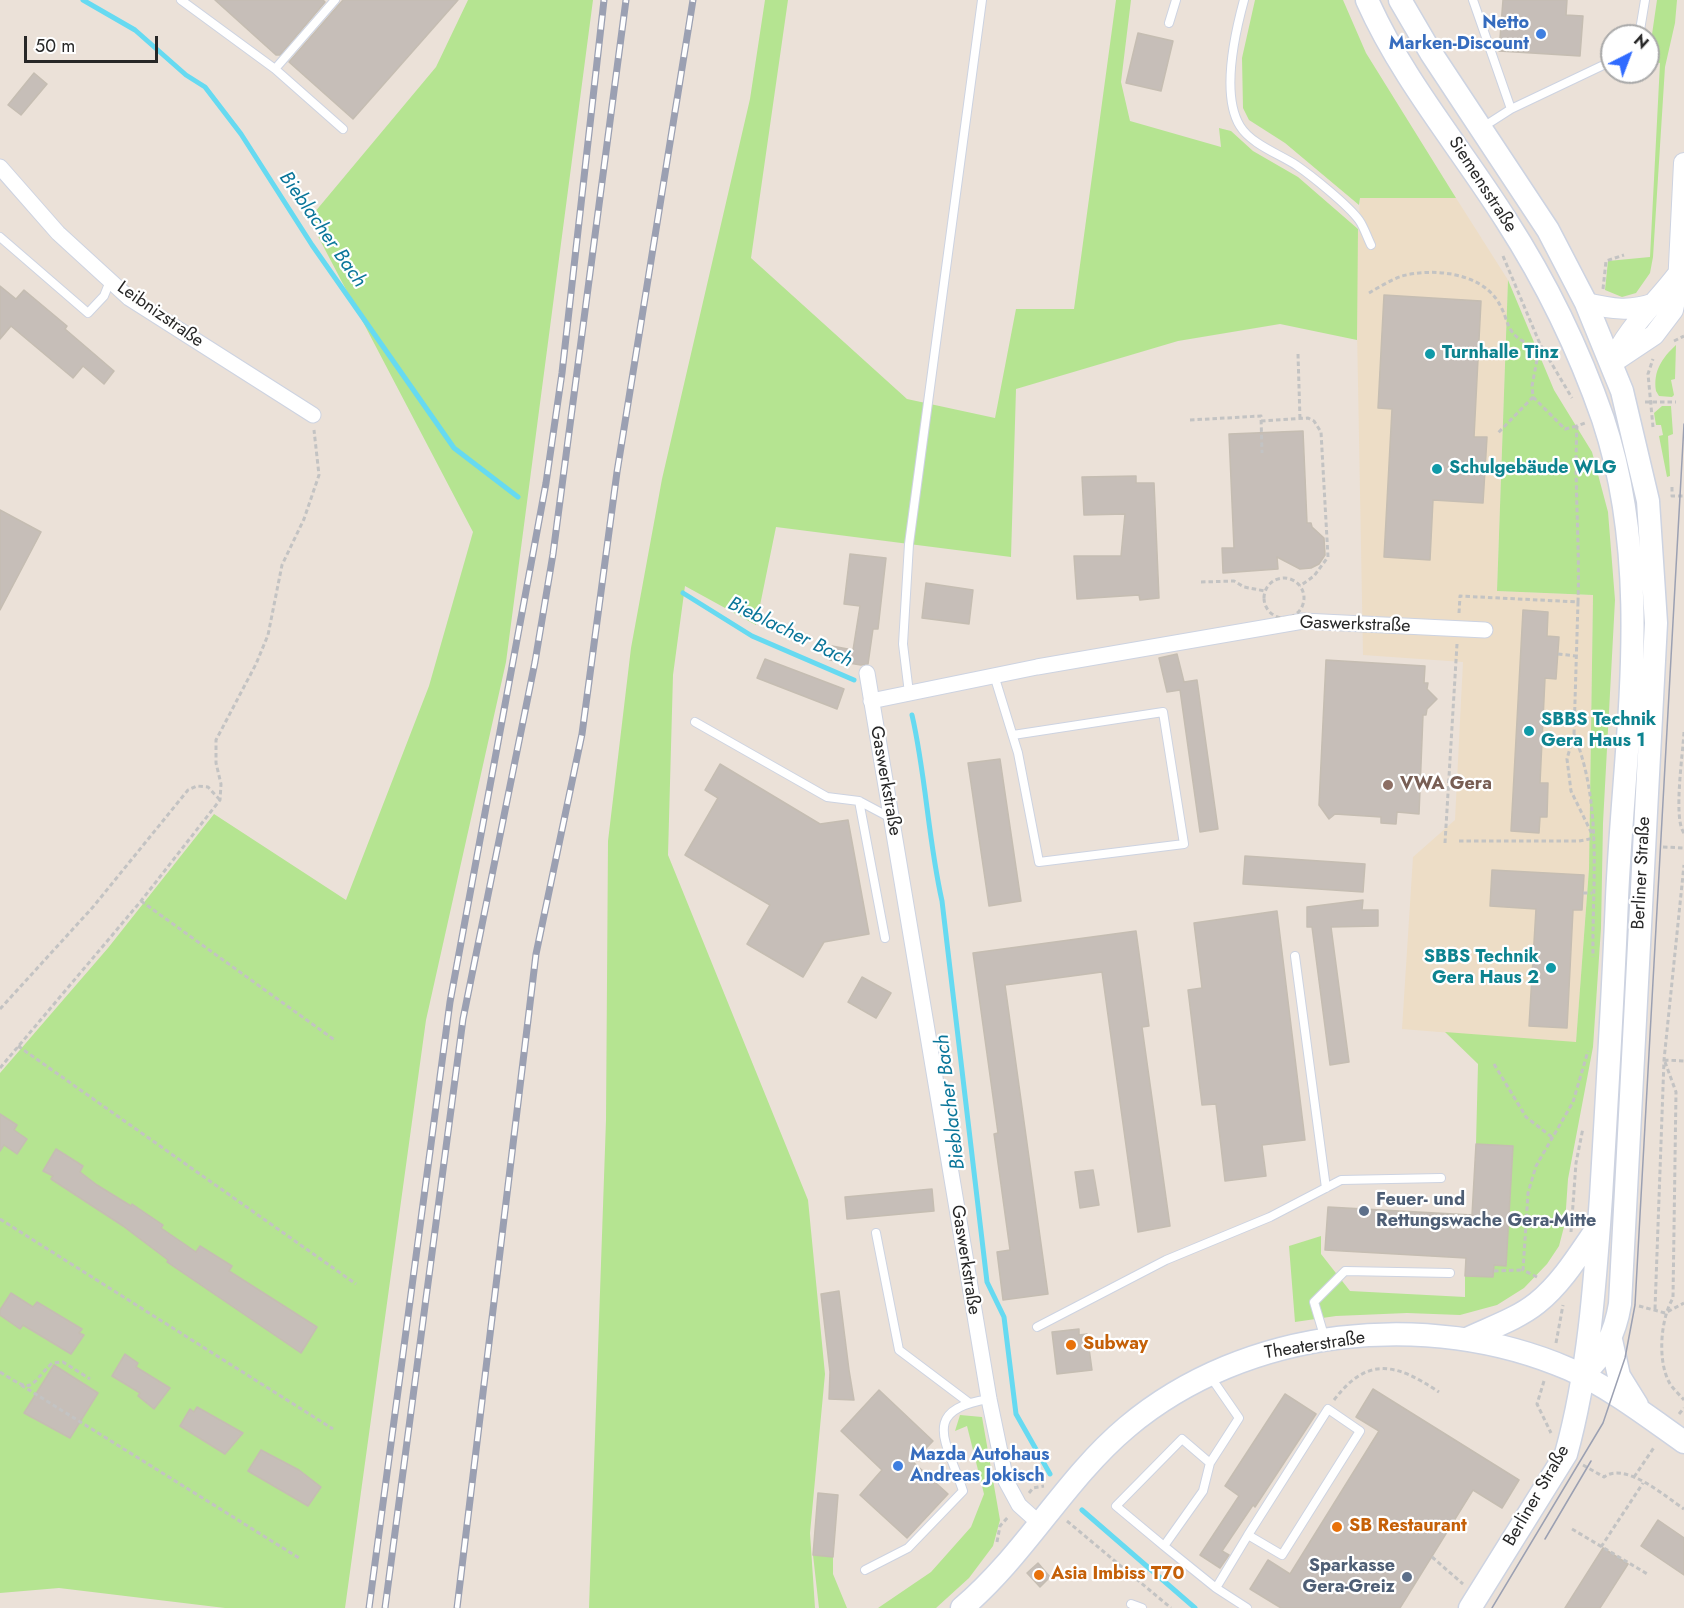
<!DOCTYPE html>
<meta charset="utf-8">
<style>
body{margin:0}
#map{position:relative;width:1684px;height:1608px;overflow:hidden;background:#ebe1d8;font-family:Jost,sans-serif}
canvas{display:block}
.north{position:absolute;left:1600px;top:24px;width:60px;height:60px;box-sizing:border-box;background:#fff;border:2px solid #a9a9a9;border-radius:50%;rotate:42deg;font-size:16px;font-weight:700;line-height:24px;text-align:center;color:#272727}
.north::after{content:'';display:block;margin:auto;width:21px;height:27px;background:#306bff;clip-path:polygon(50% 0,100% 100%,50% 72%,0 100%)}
.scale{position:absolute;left:24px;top:36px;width:134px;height:27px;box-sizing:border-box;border:3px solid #272727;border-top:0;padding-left:8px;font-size:18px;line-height:21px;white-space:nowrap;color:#272727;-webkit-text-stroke:4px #fff;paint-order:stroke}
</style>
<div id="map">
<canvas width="1684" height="1608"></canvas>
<div class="north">N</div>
<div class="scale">50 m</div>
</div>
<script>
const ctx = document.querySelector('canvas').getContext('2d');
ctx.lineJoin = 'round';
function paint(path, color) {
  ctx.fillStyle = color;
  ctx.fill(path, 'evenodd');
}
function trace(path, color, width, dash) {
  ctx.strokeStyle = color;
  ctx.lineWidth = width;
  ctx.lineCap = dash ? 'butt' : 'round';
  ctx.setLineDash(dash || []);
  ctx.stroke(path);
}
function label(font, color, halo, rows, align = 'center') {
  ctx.font = font + ' Jost,sans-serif';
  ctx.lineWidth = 4.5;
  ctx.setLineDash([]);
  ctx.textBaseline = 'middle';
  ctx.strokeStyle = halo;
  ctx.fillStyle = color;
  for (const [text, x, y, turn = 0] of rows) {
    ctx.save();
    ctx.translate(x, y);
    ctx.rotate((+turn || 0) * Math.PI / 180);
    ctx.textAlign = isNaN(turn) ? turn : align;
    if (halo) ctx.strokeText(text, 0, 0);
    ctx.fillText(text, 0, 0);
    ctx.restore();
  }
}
paint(new Path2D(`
 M1360 198H1456L1508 280 1497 591 1593 595 1589 869 1576 1043 1402 1029 1413 857 1455 820 1463 662 1363 655 1356 275Z`), '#edddc6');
paint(new Path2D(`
 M468 0H593L506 662 426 1020 345 1608H225L59 1588 0 1593V1073L108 948 214 814 346 900 429 686 473 532 309 219 436 67Z
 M765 0H788L751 258 907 399 995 418 1016 309H1074L1116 0H1131L1121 82 1130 121 1221 147 1219 128 1231 131 1253 151 1298 177 1358 229 1357 340 1280 324 1178 341 1016 389 1011 557 776 527 756 625 685 586 673 675 668 855 808 1200 825 1374 810 1533 815 1608H589L606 1120 608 841 631 648 662 479 750 99Z
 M1255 0H1343L1366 53 1456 198H1360L1359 205 1285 143 1249 120 1243 108 1242 58Z
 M1657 0H1677L1675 23 1665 67 1653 257 1650 273 1636 293 1622 297 1605 290 1608 261 1650 257 1660 63 1649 62V55Z
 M1508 280 1554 390 1592 452 1608 512 1615 600 1603 823 1601 928 1593 1047 1568 1179 1565 1223 1559 1246 1547 1264 1524 1288 1497 1305 1460 1315 1407 1313 1336 1316 1295 1322 1289 1246 1321 1236V1254L1350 1291 1465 1297V1276L1493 1277 1494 1265H1506L1513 1146 1476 1144 1478 1064 1445 1032 1576 1042 1589 869 1593 595 1497 591Z
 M1676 345 1675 379 1671 380 1674 395 1672 397 1659 396 1656 391C1653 371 1662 358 1676 345Z
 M1662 406H1671L1673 434 1668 436 1670 476 1667 477 1659 436 1663 435 1661 425H1656L1654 413Z
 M960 1415 982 1417 1000 1520 993 1546 969 1578 936 1608H878L931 1572 971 1527 984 1494 967 1426 955 1431Z
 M813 1555 833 1557V1574L847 1608H819Z`), '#b5e491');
trace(new Path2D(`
 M83 0 135 30 186 75 205 87 241 134 312 245 454 448 518 497
 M683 593 752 636 854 680
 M912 715C926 776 928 839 942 901L987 1282 1004 1317 1016 1414 1050 1474
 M1082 1510 1195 1608`), '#66daf1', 5);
const building = new Path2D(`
 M215 0H323L325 2 280 55H276Z
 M343 0H458L353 119 289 62Z
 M1503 0H1567L1566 15 1583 16 1580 56 1499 51Z
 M1138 33 1173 41 1161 91 1126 83Z
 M34 73 47 84 21 115 8 105Z
 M0 286 16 299 24 290 67 326 65 329 114 371 104 384 83 366 73 378 11 326 0 339Z
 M1384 295 1481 301 1474 437H1487L1483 503 1433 500 1430 560 1384 557 1392 409 1378 408Z
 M1303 431 1307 523H1311L1312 527 1324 538 1325 555 1319 564 1311 568 1300 569 1277 557 1278 569 1223 573 1222 548H1234L1229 434Z
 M1136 476V483H1154L1159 598 1140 600 1139 595 1077 599 1074 556H1121L1125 514 1084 515 1082 477Z
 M0 510 41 532 0 610Z
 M850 554 886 558 878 629H873L868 664 861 665 830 660 832 646 853 650 860 606 844 604Z
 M926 583 973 590 969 624 922 618Z
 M1523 610 1548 612 1547 636 1559 637 1556 679 1545 678 1540 783H1548L1547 817H1540L1539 833 1511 831Z
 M1177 654 1184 682 1197 680 1218 829 1200 832 1180 690 1167 692 1159 658Z
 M765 659 844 689 837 709 757 678Z
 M1326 660 1425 666 1424 683H1428L1427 689 1437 699 1427 709 1426 715H1423L1419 814 1397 812 1396 824 1381 823V817L1335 814 1329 819 1319 805Z
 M1000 759 1021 901 989 906 968 763Z
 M720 764 820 824 848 820 869 934 824 942 803 977 747 944 770 905 685 855 718 798 705 790Z
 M1245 856 1365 864 1363 892 1243 884Z
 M1492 870 1584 875 1582 910H1573L1567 1028 1529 1026 1536 909 1490 906Z
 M1363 900 1362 910H1378V926L1331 927 1349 1062 1330 1065 1312 927H1307V907Z
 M1277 911 1305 1140 1262 1145 1266 1176 1225 1181 1216 1104 1202 1105 1188 990 1202 988 1194 923Z
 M1136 931 1149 1026 1142 1027 1170 1226 1138 1232 1102 972 1005 985 1048 1294 1003 1300 997 1252 1010 1250 994 1134 998 1133 973 953Z
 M862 977 891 993 876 1018 848 1002Z
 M0 1114 17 1125 14 1130 27 1139 17 1154 4 1145 0 1151Z
 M1476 1144 1513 1146 1506 1266 1494 1265 1493 1277 1465 1276 1466 1258 1325 1250 1328 1207 1472 1215Z
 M56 1149 83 1166 80 1172 97 1185 131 1206 132 1204 163 1225 161 1228 196 1252 200 1246 232 1266 229 1271 317 1327 301 1353 167 1262 168 1260 123 1226 51 1179 53 1176 43 1171Z
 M1093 1170 1099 1205 1080 1208 1075 1172Z
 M932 1189 934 1211 847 1219 845 1197Z
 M839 1291 849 1370 854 1400 829 1399 830 1372 821 1294Z
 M11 1293 33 1307 37 1302 82 1329 79 1333 84 1335 71 1354 23 1325 20 1329 0 1315V1310Z
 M1079 1329V1335L1087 1334 1092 1370 1057 1374 1052 1332Z
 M125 1354 138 1363 136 1367 170 1388 154 1409 138 1396 140 1393 112 1376Z
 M54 1365 98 1393 70 1438 24 1413Z
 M1373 1389 1519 1480 1502 1508 1473 1490 1400 1608H1281L1250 1589 1268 1560 1290 1574 1379 1431 1356 1417Z
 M879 1390 933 1441 913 1462 948 1494 907 1538 860 1495 882 1470 841 1431Z
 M1285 1394 1316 1414 1255 1507 1253 1505 1222 1551 1229 1555 1220 1568 1200 1555 1239 1496 1225 1486Z
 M197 1407 243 1433 225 1454 180 1426 190 1409 194 1412Z
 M261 1450 299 1470 321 1487 308 1506 248 1471Z
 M818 1493 838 1495 833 1557 813 1555Z
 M1658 1520 1684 1538V1575L1641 1546Z
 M1603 1548 1628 1564 1600 1608H1565Z
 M1038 1563 1050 1577 1040 1587 1027 1573Z`);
paint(building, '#c6beb8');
trace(building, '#c5bdb2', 1.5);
const service = new Path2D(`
 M181 0 275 69 335 0
 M1244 0C1235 33 1221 95 1240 126 1251 144 1279 154 1296 165 1312 176 1348 205 1359 220 1364 227 1367 237 1371 245
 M1473 0 1511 109
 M1169 23 1176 0
 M1639 36 1645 0
 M275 69 343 129
 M1483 127 1511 109 1612 61
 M0 237 88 313 104 296 110 281
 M994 675 1018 753 1039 862 1184 844 1163 712 1013 735
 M909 693 903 644 909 544 982 0
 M695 722 827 797 859 801 891 818
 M859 801 885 938
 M1295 956 1326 1188
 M876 1233 899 1350 968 1402
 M1037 1327 1166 1260 1270 1217 1341 1180 1441 1178
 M1325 1339 1314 1302 1345 1271 1450 1273
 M1210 1463 1182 1439 1116 1506 1164 1546 1203 1491 1210 1463 1239 1418 1210 1376
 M1164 1546 1216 1588 1248 1535 1282 1555 1360 1431 1328 1409 1248 1535
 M865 1570 908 1548 963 1491C947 1442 919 1410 989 1399
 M1216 1588 1247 1608
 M1131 1604 1142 1608`);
const minor = new Path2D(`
 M0 167 58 233 129 298 313 415
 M867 673 989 1399 1006 1481 1019 1505 1039 1523
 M871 701 1037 667 1303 621 1485 630`);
const tertiary = new Path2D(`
 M1586 303C1612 309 1630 312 1655 303
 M1612 363 1654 335 1673 310 1678 286 1684 163
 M1612 363C1626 329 1655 304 1677 275`);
const secondary = new Path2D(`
 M1367 0C1402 79 1460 147 1506 220 1546 282 1579 350 1603 419 1655 575 1624 739 1617 898 1613 998 1607 1097 1601 1197 1595 1283 1589 1371 1566 1454L1470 1608
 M1400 0 1431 53 1548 230 1586 303 1622 391 1648 501 1656 623 1620 1304C1615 1334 1604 1355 1582 1376
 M1467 1339C1490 1328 1517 1319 1537 1303 1562 1283 1580 1253 1598 1227
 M1611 1340 1619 1376 1637 1405
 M962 1608C1025 1555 1064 1480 1127 1427 1246 1327 1428 1308 1569 1369 1611 1388 1647 1416 1684 1442`);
trace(service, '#cdd3e1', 10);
trace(minor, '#cdd3e1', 17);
trace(tertiary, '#cdd3e1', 22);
trace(secondary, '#cdd3e1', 25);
trace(new Path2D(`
 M1503 256 1540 344 1572 398
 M1603 289 1606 261 1624 255
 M1369 293C1379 287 1391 280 1402 276 1432 268 1478 272 1497 300 1512 323 1502 333 1533 346L1540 344 1532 386 1533 397 1497 434
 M1674 341 1684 336
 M1298 354 1300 419
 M1533 397 1565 429 1577 426
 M1645 402H1676
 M1190 420 1261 416 1262 453
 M1261 421 1308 418 1314 421 1321 432 1328 557 1314 576 1300 586
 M1653 427 1648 374 1653 359
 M1672 487V496H1684
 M1264 598a20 20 0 1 1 40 0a20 20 0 1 1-40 0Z
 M1201 582 1234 581 1244 587 1265 591
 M1578 602 1574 734 1567 759 1571 791 1593 836
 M1459 613 1460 596 1578 602C1580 543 1574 485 1577 426L1585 423
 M1558 654 1576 656
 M1684 732C1683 753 1673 819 1684 833
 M1574 734C1603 806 1592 882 1593 957
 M1459 841H1579L1595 838
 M1445 843 1457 644
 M1663 847 1684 848
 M1583 893H1592
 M141 901 336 1041
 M0 1009 93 907 188 790 197 786 208 787 220 800
 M18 1046 356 1284
 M1664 1060 1684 1061
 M1665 1062 1676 1092 1673 1298C1661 1318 1657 1359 1669 1382 1672 1388 1679 1394 1684 1400
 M1494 1064 1526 1117 1553 1138
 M0 1068 141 901 220 800 221 784 216 763V740L256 664 268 635 282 565 304 519 319 475 314 430
 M0 1219 333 1429
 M1571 1232 1576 1163 1583 1128
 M1494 1271 1523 1270
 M1537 1277 1523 1270 1528 1193 1536 1166 1573 1102 1588 1051
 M1639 1306 1665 1313 1684 1303
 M1655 1309 1664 1060 1684 865
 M1556 1343 1563 1305
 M0 1372C35 1394 27 1388 52 1363L63 1362 90 1379
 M1544 1381 1537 1404 1551 1433
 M21 1385 299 1558
 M1334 1400C1368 1355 1397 1364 1439 1392
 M1679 1414 1684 1408
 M1583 1465 1604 1477C1625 1461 1666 1497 1684 1509
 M1634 1477 1655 1446
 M1029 1493 1033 1488 1044 1486
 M1067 1521 1171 1608
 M1572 1529 1649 1575
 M997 1542 1000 1526 1009 1516
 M1601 1547 1643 1483
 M1432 1557 1463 1584`), '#c3c3c3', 3, [4.5, 3]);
trace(service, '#fff', 8);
trace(minor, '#fff', 15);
trace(tertiary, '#fff', 20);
trace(secondary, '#fff', 22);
trace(new Path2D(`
 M1545 1539 1591 1461
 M1492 1608 1603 1423 1625 1358 1635 1305 1684 424`), '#9ba0b2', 1.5);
const rail = new Path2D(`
 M369 1608 450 1002 546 483 562 373 604 0
 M385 1608 463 1019 535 662 553 554 626 0
 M457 1608 536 954 582 734 617 472 693 0`);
trace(rail, '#9ba0b2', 7);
trace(rail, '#fff', 4.5, [14]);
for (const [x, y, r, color] of [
 [1541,34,6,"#3f7fe0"],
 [1430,354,6,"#0f9aa8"],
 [1437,469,6,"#0f9aa8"],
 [1529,731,6,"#0f9aa8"],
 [1388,785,6,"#8d6e63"],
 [1551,968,6,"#0f9aa8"],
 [1364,1211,6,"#5c6f8a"],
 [1071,1345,6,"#e8710a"],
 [898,1466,6,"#3f7fe0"],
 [1337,1527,6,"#e8710a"],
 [1039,1575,6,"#e8710a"],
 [1407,1577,6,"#5c6f8a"]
]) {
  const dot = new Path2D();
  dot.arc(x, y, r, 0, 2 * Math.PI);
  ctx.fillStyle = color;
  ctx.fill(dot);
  trace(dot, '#fff', 2);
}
label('bold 18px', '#366cbe', '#fff', [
 ["Netto",1529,24],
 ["Marken-Discount",1529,45],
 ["Mazda Autohaus",910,1456,"left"],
 ["Andreas Jokisch",910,1477,"left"]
], 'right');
label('18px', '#272727', '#fff', [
 ["Siemensstraße",1482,185,57],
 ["Leibnizstraße",160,315,35],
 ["Gaswerkstraße",1355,625,2],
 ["Gaswerkstraße",885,781,80],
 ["Berliner Straße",1642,873,-87],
 ["Gaswerkstraße",965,1260,81],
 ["Theaterstraße",1315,1346,-9],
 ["Berliner Straße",1537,1496,-60]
]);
label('bold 18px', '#0d838f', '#fff', [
 ["Turnhalle Tinz",1442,354],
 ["Schulgebäude WLG",1449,469],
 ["SBBS Technik",1541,721],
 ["Gera Haus 1",1541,742],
 ["SBBS Technik",1539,958,"right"],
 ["Gera Haus 2",1539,979,"right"]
], 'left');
label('bold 18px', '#785e54', '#fff', [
 ["VWA Gera",1400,785]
], 'left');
label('bold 18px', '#4e5e75', '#fff', [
 ["Feuer- und",1376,1201],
 ["Rettungswache Gera-Mitte",1376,1222],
 ["Sparkasse",1395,1567,"right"],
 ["Gera-Greiz",1395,1588,"right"]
], 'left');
label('bold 18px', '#c56008', '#fff', [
 ["Subway",1083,1345],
 ["SB Restaurant",1349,1527],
 ["Asia Imbiss T70",1051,1575]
], 'left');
label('italic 20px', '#097599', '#fff', [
 ["Bieblacher Bach",322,230,55],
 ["Bieblacher Bach",790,633,26],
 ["Bieblacher Bach",951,1102,-97]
]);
</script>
